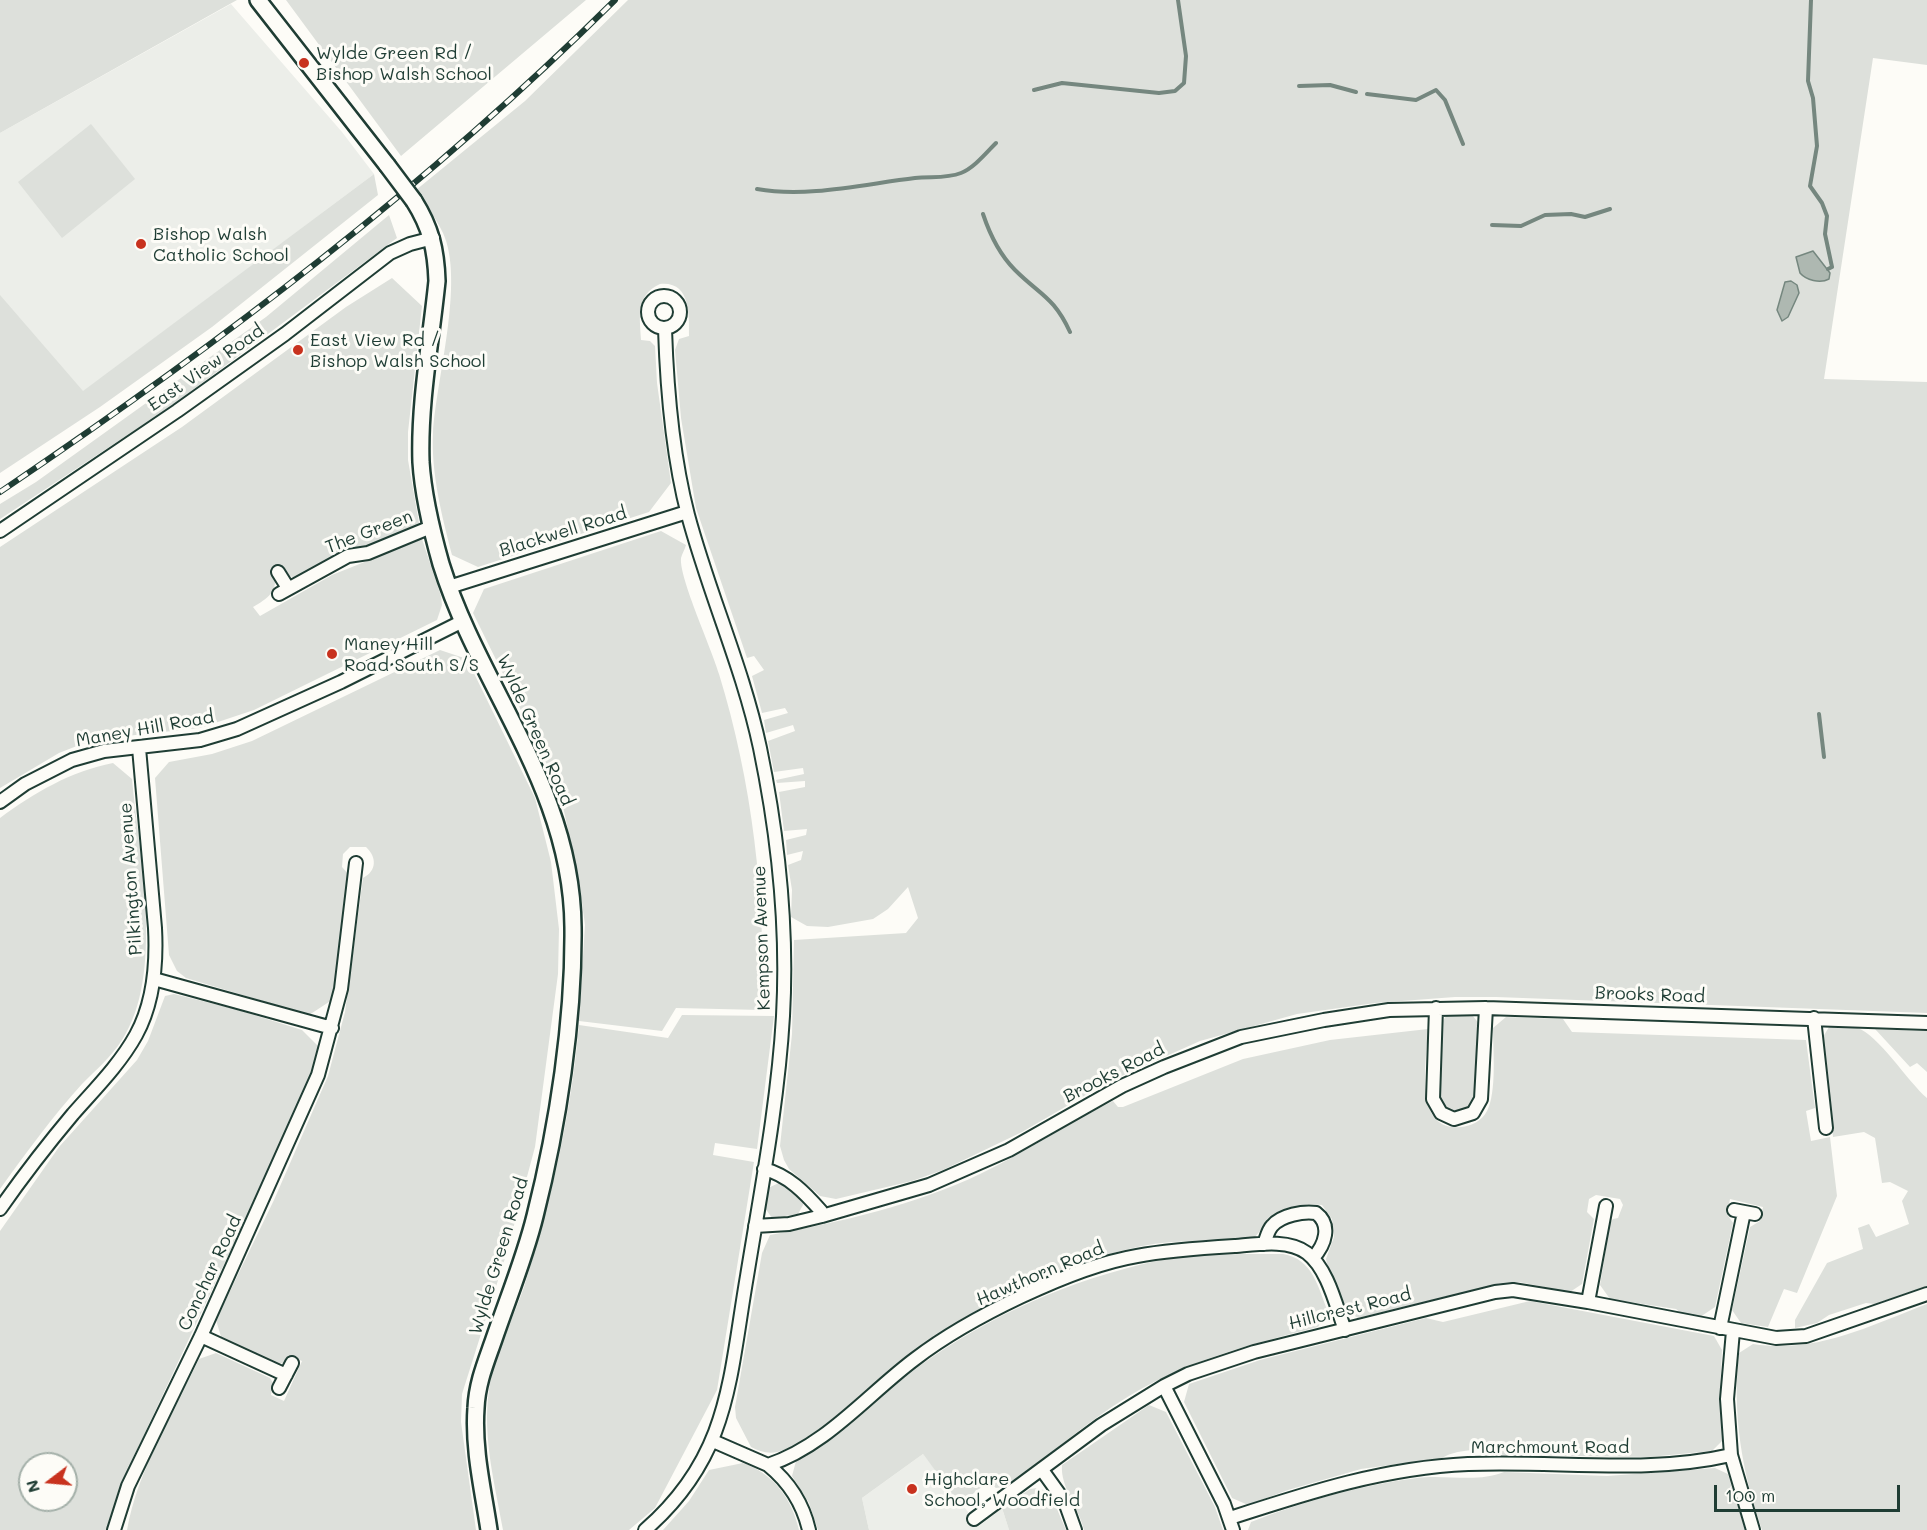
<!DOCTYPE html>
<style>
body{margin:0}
#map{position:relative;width:1927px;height:1530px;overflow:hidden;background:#fdfcf7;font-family:Mali,sans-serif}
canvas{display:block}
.north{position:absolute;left:18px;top:1452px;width:60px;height:60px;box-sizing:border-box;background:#fdfcf7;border:2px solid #a4b0a9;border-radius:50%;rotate:254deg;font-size:16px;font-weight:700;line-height:24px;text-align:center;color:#1f3d34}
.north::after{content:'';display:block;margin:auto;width:21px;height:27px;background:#c8321e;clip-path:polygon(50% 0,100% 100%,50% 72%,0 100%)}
.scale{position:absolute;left:1714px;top:1485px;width:186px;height:27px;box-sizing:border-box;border:3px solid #1f3d34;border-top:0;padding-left:8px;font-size:18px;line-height:21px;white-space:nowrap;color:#1f3d34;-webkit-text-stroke:4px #fdfcf7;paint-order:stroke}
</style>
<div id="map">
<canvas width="1927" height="1530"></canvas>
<div class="north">N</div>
<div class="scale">100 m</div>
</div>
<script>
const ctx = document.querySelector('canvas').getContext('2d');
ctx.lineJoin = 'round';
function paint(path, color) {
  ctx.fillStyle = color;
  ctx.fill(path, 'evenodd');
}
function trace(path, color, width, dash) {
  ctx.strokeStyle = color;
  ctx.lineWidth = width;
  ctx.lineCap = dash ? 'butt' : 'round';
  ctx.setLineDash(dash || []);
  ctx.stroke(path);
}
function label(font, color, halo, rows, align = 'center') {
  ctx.font = font + ' Mali,sans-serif';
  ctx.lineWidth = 6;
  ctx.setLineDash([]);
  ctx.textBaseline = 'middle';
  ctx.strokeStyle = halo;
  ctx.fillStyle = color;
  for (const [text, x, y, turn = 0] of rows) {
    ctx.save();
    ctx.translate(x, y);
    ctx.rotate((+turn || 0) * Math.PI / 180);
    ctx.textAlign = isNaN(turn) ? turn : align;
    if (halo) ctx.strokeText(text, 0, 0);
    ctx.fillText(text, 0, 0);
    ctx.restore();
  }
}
paint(new Path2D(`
 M231 4 342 132 374 174 0 454V133Z
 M923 1454 979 1526 1002 1508 1009 1530H869L862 1498Z`), '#eceee9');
paint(new Path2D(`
 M0 0H237L0 133Z
 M286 0H586L401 156Z
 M628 0H1927V65L1873 58 1824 379 1927 382V1013L1496 997H1455L1375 1003 1297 1014 1200 1041 1108 1082 1022 1132 943 1170 912 1181 836 1199 820 1196 789 1169 784 1160 780 1146 792 1034 794 940 906 933 918 918 908 887 888 909 873 919 828 927 807 926 791 917 792 890 788 865 801 860 803 851 787 855 786 840 806 835 807 829 784 831 779 792 805 787V781L777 783 776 780 804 774 803 768 774 772 768 741 795 731 793 725 766 733 764 720 788 713 785 708 762 713 752 676 764 670 754 656 747 658 696 508 681 418 675 350 679 339 689 336C689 315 691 281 660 284 635 296 640 316 641 340L650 341 655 346 657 383 671 483 649 512 478 567 452 555C442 516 431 474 433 433 436 380 465 281 443 233 436 218 425 204 416 190L525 101Z
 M91 124 135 179 62 238 18 182Z
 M374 174 378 195 212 327 100 407 0 473V295L83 391Z
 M389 215 397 238 167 409 0 519V504L36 482 266 317Z
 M392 278 422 306 408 432V460L419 523 385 541 353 549 298 578 274 573C279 591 267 599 253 607L260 616 332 575 422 539 441 596 442 605 437 620 254 710 200 728 108 738 82 744 59 753 0 788V547L182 427 346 307Z
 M661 531 686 545C685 549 682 554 681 558 679 578 712 649 719 674 752 781 766 898 762 1010L676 1008 662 1031 579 1021 585 925 579 880 562 802 542 753 473 613 484 589Z
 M440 650 467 659 535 798 551 862 559 929 558 974 535 1147 506 1255 462 1394 461 1422 476 1530H127C138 1469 173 1414 199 1359L216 1353 270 1378 273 1383 271 1395 284 1401 302 1361 289 1355 283 1363 275 1364 222 1340 216 1320 274 1200 328 1076 345 1012 363 878C377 871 377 857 366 847H350L343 854 342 867 349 875 332 1000 309 1015 186 978 177 971 169 955 155 778 169 762 212 754 252 741Z
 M113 763 132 779C139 855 165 974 122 1040 111 1057 96 1070 82 1084 52 1117 26 1153 0 1189V818C34 793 71 771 113 763Z
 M174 994 235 1009 302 1030 319 1047 313 1069 278 1149 121 1484 106 1530H0V1231L59 1147 137 1060 148 1041 165 996ZM30 1464H66V1500H30Z
 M682 1015 774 1016 757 1149 715 1143 713 1155 754 1162 717 1390 655 1508 629 1530H503C495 1485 482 1436 489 1390 493 1357 513 1319 524 1287 551 1202 571 1115 579 1025L668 1038Z
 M1446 1016H1473L1480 1025 1478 1094 1474 1106 1454 1114 1444 1109 1438 1098 1441 1024Z
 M1506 1017 1563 1019 1572 1032 1806 1040 1815 1108 1806 1111 1811 1141 1830 1137 1837 1196 1797 1293 1784 1289 1768 1327 1741 1323 1732 1310 1750 1227 1760 1221 1763 1207 1730 1199 1727 1214 1733 1223 1715 1307 1700 1317 1681 1313 1676 1309 1610 1299 1600 1285 1610 1223 1613 1219 1618 1218 1623 1205 1620 1199 1596 1195 1589 1199 1587 1212 1594 1219 1582 1284 1570 1292 1519 1282 1501 1283 1358 1318 1345 1310 1328 1267 1326 1259 1334 1237 1332 1219 1322 1205 1308 1204 1273 1215 1255 1237C1219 1242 1176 1239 1142 1246 1060 1263 970 1308 904 1358 874 1381 811 1445 777 1452 767 1454 759 1451 751 1447L736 1418 735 1407 762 1253 770 1235C841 1222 915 1205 980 1174 1026 1152 1068 1123 1113 1101L1118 1107H1123L1243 1059 1330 1040 1428 1029C1427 1059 1412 1132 1461 1127 1471 1126 1482 1121 1487 1111 1497 1092 1493 1050 1493 1028Z
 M1829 1027C1838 1027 1849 1026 1857 1028 1878 1034 1908 1082 1927 1098V1286L1875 1304 1866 1303 1829 1315 1817 1323 1795 1328V1320L1827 1263 1863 1249 1858 1228 1869 1224 1876 1237 1909 1224 1902 1201 1908 1191 1890 1182 1882 1183 1875 1138 1864 1132 1833 1137 1823 1037Z
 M1875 1029 1927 1031V1072L1917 1063 1910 1067Z
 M781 1182 803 1200V1205L798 1214 772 1218 765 1208 768 1188Z
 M1283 1254C1313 1259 1318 1287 1328 1312L1318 1327C1252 1344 1188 1360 1129 1396 1084 1423 1047 1459 1003 1487L996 1488 988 1482 960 1504 923 1454 862 1498 869 1530H818L809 1503 792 1476 796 1461C842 1436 876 1398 918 1367 990 1315 1070 1280 1156 1261 1192 1253 1245 1254 1283 1254Z
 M1530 1301 1714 1336 1722 1350 1720 1393 1722 1441 1712 1451 1649 1457 1503 1455C1489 1447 1456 1449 1442 1458L1361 1469 1288 1490 1248 1505 1232 1498 1184 1402 1189 1384 1260 1360 1426 1318 1443 1322Z
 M1927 1304V1530H1762C1742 1472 1732 1414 1739 1353L1753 1344C1816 1354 1869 1326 1927 1304Z
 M1149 1405 1166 1412 1215 1507 1223 1530H1084C1079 1508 1060 1487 1062 1465Z
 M743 1463C774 1474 792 1499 799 1530H663L689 1501 709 1470Z
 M1715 1468 1728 1474 1745 1530H1248L1251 1522C1305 1501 1360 1485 1417 1478 1445 1474 1478 1483 1504 1472L1607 1476Z
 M1037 1488 1047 1491 1051 1495 1066 1530H1009L1002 1508 1030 1489Z`), '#dde0db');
const water = new Path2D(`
 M1813 251 1830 273 1829 279C1820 284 1806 280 1800 273L1796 257Z
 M1791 281 1797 285 1799 293 1788 317 1782 321 1777 310 1785 282Z`);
paint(water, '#aeb8b1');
trace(water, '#75877f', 1.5);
trace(new Path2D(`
 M1811 0 1808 81 1813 98 1817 146 1810 186 1822 203 1827 216 1825 234 1832 267 1828 269
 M1299 86 1330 85 1356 92
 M1034 90 1062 83 1159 93 1175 91 1184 83 1186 56 1178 0
 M1367 94 1416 100 1436 90 1445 100 1463 144
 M757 189C808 198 864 184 915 178 930 176 946 179 961 173 974 168 986 153 996 143
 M983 214C990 235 1000 255 1015 270 1040 295 1054 297 1070 332
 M1492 225 1521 226 1545 215 1571 214 1585 217 1610 209
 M1819 714 1824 757`), '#75877f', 4);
const minor = new Path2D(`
 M648 312a16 16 0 1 1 32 0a16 16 0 1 1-32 0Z
 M0 531 177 411 285 334 390 253 410 244 433 238
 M278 572 288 588
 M449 587 687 512
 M279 594 348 556 368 553 431 527
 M0 802 25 784 72 760 104 751 200 740 237 729 341 682 463 621
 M154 979 332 1028
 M1436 1008 1433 1099 1441 1113 1454 1119 1473 1113 1481 1099 1486 1008
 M1814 1018 1826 1128
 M764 1169C788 1175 805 1193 821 1211L822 1216
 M0 1209C23 1176 47 1145 73 1114 95 1089 120 1064 136 1035 154 1002 157 965 155 928L139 748
 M1734 1210 1755 1214
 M755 1226 789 1224 822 1216 929 1185 1009 1150 1122 1086 1164 1067 1241 1037 1324 1020 1389 1010 1486 1008 1927 1023
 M1264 1244C1266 1239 1268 1230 1272 1226 1281 1215 1304 1211 1316 1213 1332 1225 1325 1245 1313 1258
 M1588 1302 1606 1206
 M1720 1328 1744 1212
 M1733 1331 1727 1399 1731 1455 1753 1530
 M201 1336 286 1375
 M1164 1386 1224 1504 1233 1530
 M279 1388 292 1363
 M713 1441 768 1465C789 1482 803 1504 809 1530
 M768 1465C826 1446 868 1394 915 1359 967 1319 1072 1267 1137 1256 1169 1250 1203 1248 1236 1246 1258 1244 1289 1239 1307 1253 1328 1269 1336 1306 1345 1330
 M1042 1470 1065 1502 1075 1530
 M1230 1518C1310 1492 1383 1468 1468 1464 1556 1460 1644 1475 1731 1455
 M974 1519 1101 1425 1164 1386 1188 1374 1254 1352 1495 1292 1513 1290 1588 1302 1776 1338 1806 1336 1927 1294
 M114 1530 128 1486 201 1336 318 1075 341 989 356 863
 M645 1530C730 1456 729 1380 747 1276 761 1190 778 1103 783 1016 788 926 778 835 760 748 743 668 709 594 688 515 672 454 667 391 665 329`);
const tertiary = new Path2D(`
 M258 0 387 165
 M414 201C431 228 436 250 437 281 431 341 419 402 421 462 423 496 432 532 441 564 480 689 572 788 573 927 574 1020 558 1125 535 1216 525 1257 508 1298 494 1339 486 1362 477 1383 476 1408 473 1449 483 1490 489 1530`);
trace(minor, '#1f3d34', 16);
trace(tertiary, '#1f3d34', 20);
trace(minor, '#fdfcf7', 12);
trace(tertiary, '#fdfcf7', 15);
const rail = new Path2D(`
 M0 492C221 343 425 188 615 0`);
trace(rail, '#1f3d34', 6);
trace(rail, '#fdfcf7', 4, [11]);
const tertiaryBridge = new Path2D(`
 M387 165 414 201`);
trace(tertiaryBridge, '#1f3d34', 20, []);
trace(tertiaryBridge, '#fdfcf7', 15);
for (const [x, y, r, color] of [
 [304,63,6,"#c8321e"],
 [141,244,6,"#c8321e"],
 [298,350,6,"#c8321e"],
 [332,654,6,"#c8321e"],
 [912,1489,6,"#c8321e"]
]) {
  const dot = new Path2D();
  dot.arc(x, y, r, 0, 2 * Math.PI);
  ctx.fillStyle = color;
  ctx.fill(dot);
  trace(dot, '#fdfcf7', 2);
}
label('18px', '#1f3d34', '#fdfcf7', [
 ["Wylde Green Rd /",316,53],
 ["Bishop Walsh School",316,74],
 ["Bishop Walsh",153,234],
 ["Catholic School",153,255],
 ["East View Rd /",310,340],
 ["Bishop Walsh School",310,361],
 ["Maney Hill",344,644],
 ["Road South S/S",344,665],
 ["Highclare",924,1479],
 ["School, Woodfield",924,1500]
], 'left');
label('18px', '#1f3d34', '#fdfcf7', [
 ["East View Road",206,368,-35],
 ["The Green",369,532,-21],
 ["Blackwell Road",563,532,-17],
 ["Maney Hill Road",145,729,-10],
 ["Wylde Green Road",535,730,66],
 ["Pilkington Avenue",131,879,-94],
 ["Kempson Avenue",762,938,-92],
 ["Brooks Road",1650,995,2],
 ["Brooks Road",1114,1073,-27],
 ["Wylde Green Road",499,1256,-73],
 ["Conchar Road",210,1273,-65],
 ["Hawthorn Road",1040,1274,-23],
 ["Hillcrest Road",1350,1309,-14],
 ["Marchmount Road",1550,1447]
]);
</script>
